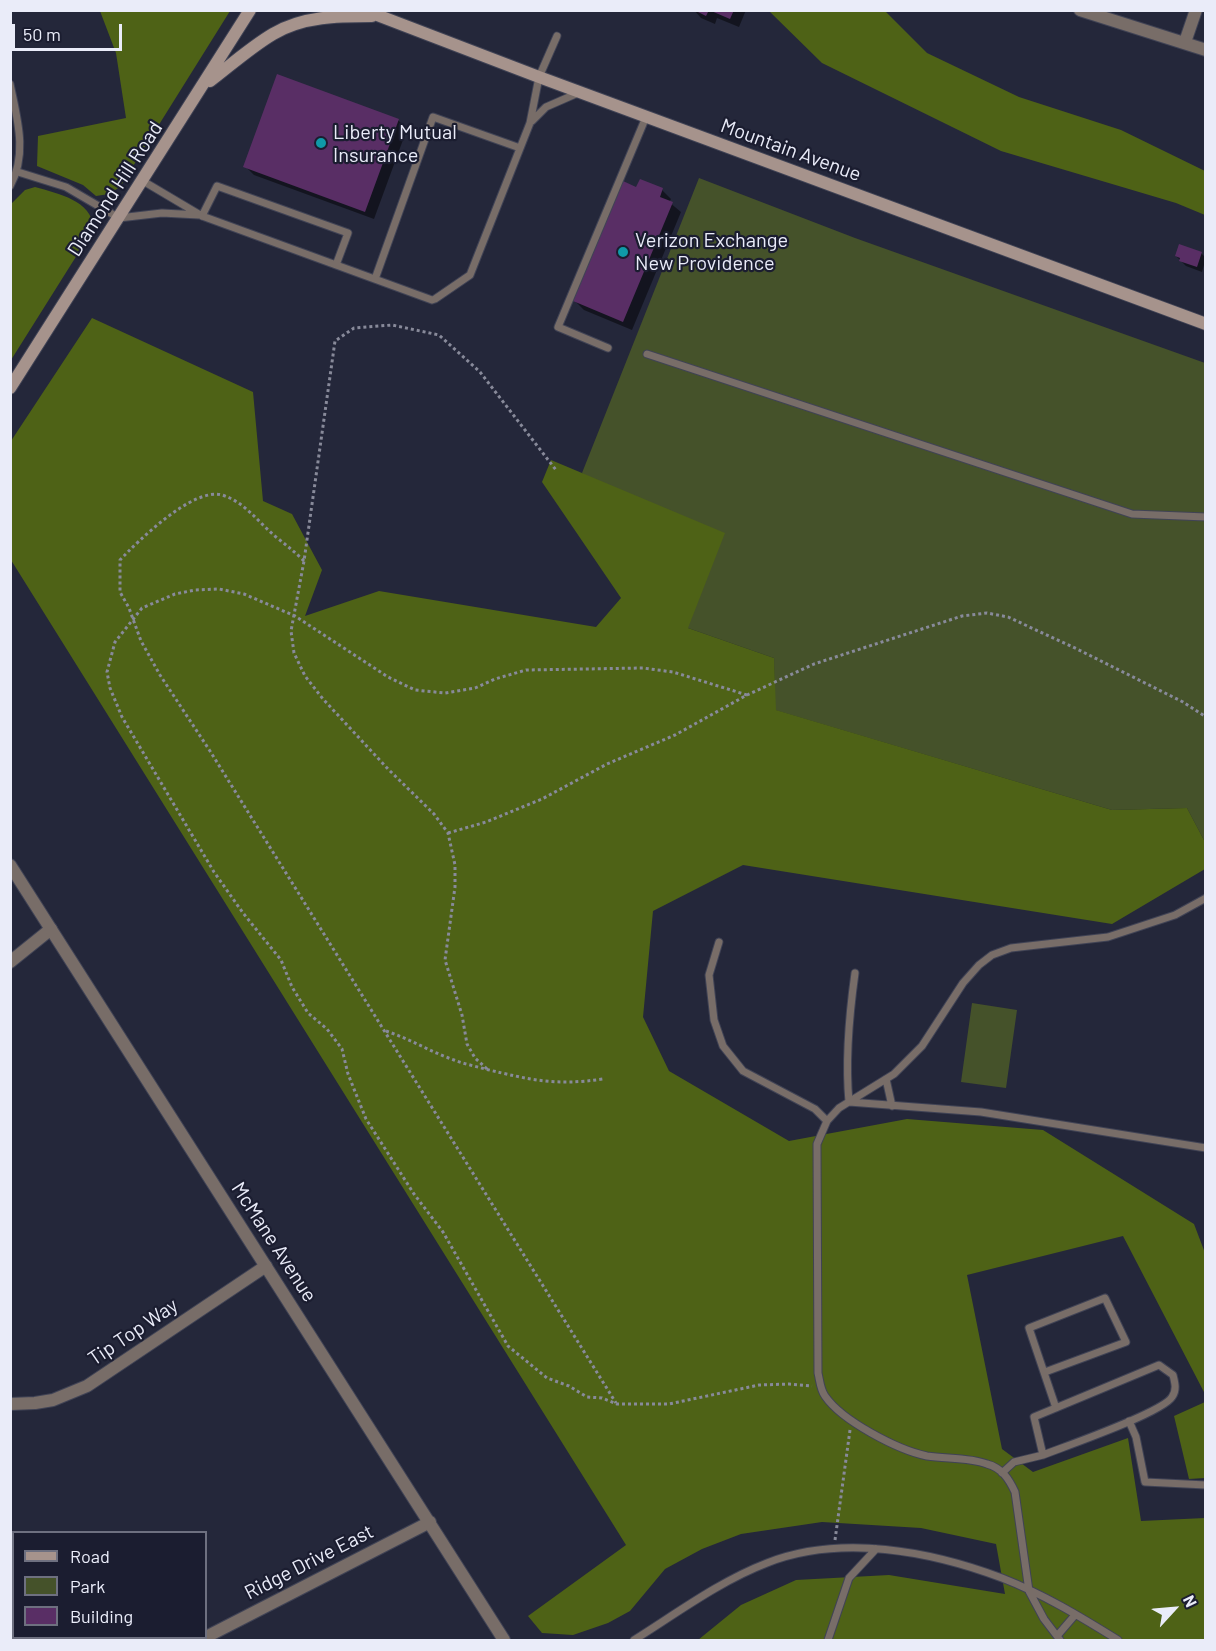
<!DOCTYPE html>
<style>
body{margin:0}
#map{position:relative;width:1216px;height:1651px;overflow:hidden;background:#24273a;font-family:Barlow,sans-serif}
canvas{display:block}
.frame{position:absolute;inset:0;border:12px solid #eaecf9;pointer-events:none}
.legend{position:absolute;left:12px;top:1531px;width:195px;height:108px;box-sizing:border-box;background:#1b1d30;border:2px solid #6e7080;margin:0;padding:8px 10px;list-style:none;font-size:18px;color:#eaecf9}
.legend li{display:flex;align-items:center;gap:12px;height:30px}
.legend b{width:30px;border:2px solid #6e7080}
.north{position:absolute;left:1144px;top:1579px;width:60px;height:60px;-webkit-text-stroke:4px #1b1d30;paint-order:stroke;rotate:64deg;font-size:16px;font-weight:700;line-height:24px;text-align:center;color:#eaecf9}
.north::after{content:'';display:block;margin:auto;width:21px;height:27px;background:#eaecf9;clip-path:polygon(50% 0,100% 100%,50% 72%,0 100%)}
.scale{position:absolute;left:12px;top:24px;width:110px;height:27px;box-sizing:border-box;border:3px solid #eaecf9;border-top:0;padding-left:8px;font-size:18px;line-height:21px;white-space:nowrap;color:#eaecf9;-webkit-text-stroke:4px #1b1d30;paint-order:stroke}
</style>
<div id="map">
<canvas width="1216" height="1651"></canvas>
<div class="frame"></div>
<ul class="legend">
<li><b style="height:8px;background:#a6938c"></b>Road</li>
<li><b style="height:16px;background:#45522a"></b>Park</li>
<li><b style="height:16px;background:#592e65"></b>Building</li>
</ul>
<div class="north">N</div>
<div class="scale">50 m</div>
</div>
<script>
const ctx = document.querySelector('canvas').getContext('2d');
ctx.lineJoin = 'round';
function paint(path, color) {
  ctx.fillStyle = color;
  ctx.fill(path, 'evenodd');
}
function trace(path, color, width, dash) {
  ctx.strokeStyle = color;
  ctx.lineWidth = width;
  ctx.lineCap = dash ? 'butt' : 'round';
  ctx.setLineDash(dash || []);
  ctx.stroke(path);
}
function label(font, color, halo, rows, align = 'center') {
  ctx.font = font + ' Barlow,sans-serif';
  ctx.lineWidth = 4.5;
  ctx.setLineDash([]);
  ctx.textBaseline = 'middle';
  ctx.strokeStyle = halo;
  ctx.fillStyle = color;
  for (const [text, x, y, turn = 0] of rows) {
    ctx.save();
    ctx.translate(x, y);
    ctx.rotate((+turn || 0) * Math.PI / 180);
    ctx.textAlign = isNaN(turn) ? turn : align;
    if (halo) ctx.strokeText(text, 0, 0);
    ctx.fillText(text, 0, 0);
    ctx.restore();
  }
}
paint(new Path2D(`
 M699 178 855 238 1205 363V842L1187 808 1112 810 775 710 774 658 688 628 582 473Z
 M972 1003 1017 1010 1006 1088 961 1082Z`), '#45522a');
paint(new Path2D(`
 M100 11H230L120 187 109 194 96 196 83 185 37 166 38 136 126 118 116 53Z
 M769 11H885L927 53 1019 97 1121 130 1205 171V215L1176 203 1001 151 822 63Z
 M35 187C59 194 91 200 94 228L11 360V204L25 190Z
 M92 318 253 392 263 501 292 514 322 570 305 616 379 591 596 627 621 598 542 482 551 460 725 533 688 628 774 658 776 710 1112 810 1187 808 1205 842V869L1112 924 743 865 653 911 643 1017 669 1071 789 1141 907 1119 1043 1130 1194 1224 1205 1253V1394L1123 1236 967 1275 1002 1449 1033 1472 1128 1438 1141 1521 1205 1518V1640H698L741 1605 796 1580 889 1575 1005 1594 996 1544 921 1528 822 1522 741 1534 702 1549 665 1569 630 1611 608 1623 573 1635 542 1633 528 1616 626 1545 11 560V441Z
 M1205 1402V1478L1189 1479 1174 1416Z`), '#4e6216');
paint(new Path2D(`
 M694 10H746L739 27 717 18 715 24 701 18Z
 M398 120 407 129 374 219 254 175 245 166Z
 M637 189 662 190 671 199 669 202 681 212 632 330 584 310 575 301Z
 M1201 253 1206 258 1202 272 1186 266 1176 256Z`), '#0007');
paint(new Path2D(`
 M694 10H709L706 16Z
 M709 10H734L730 19Z
 M277 74 399 119 365 212 243 167Z
 M640 179 663 188 660 197 673 202 623 322 573 301 623 181 636 187Z
 M1179 244 1202 252 1197 267 1179 261 1180 258 1175 256Z`), '#592e65');
const service = new Path2D(`
 M10 84C17 118 28 154 10 186
 M532 121 546 107 578 93
 M18 172 66 187 119 218 162 213 199 215
 M143 181 202 216 432 300 435 299 470 275 530 123 539 77 557 36
 M202 216 217 186 348 233 336 265
 M375 279 433 117 520 148
 M608 348 558 327 646 117
 M647 354 1132 514 1206 517
 M719 942 709 975 714 1020 723 1046 743 1071 815 1109 827 1121
 M855 973C849 1016 845 1059 849 1102L981 1112 1206 1148
 M886 1079 892 1106
 M1159 1365 1173 1375C1175 1383 1177 1390 1172 1397 1162 1413 1066 1446 1043 1455L1034 1417Z
 M1045 1372 1126 1342 1105 1298 1029 1328 1056 1408
 M1129 1421 1136 1437 1145 1482 1206 1485
 M1002 1473 1014 1462 1043 1455
 M1057 1636 1075 1615
 M634 1640C677 1613 720 1581 767 1563 841 1534 930 1551 1002 1578 1043 1594 1081 1617 1118 1640
 M828 1640 849 1578 876 1549
 M1060 1640 1044 1619 1029 1591 1015 1492C1009 1479 1002 1468 987 1464 969 1457 947 1459 927 1456 898 1450 842 1421 825 1396 820 1389 820 1381 818 1373L817 1144 827 1121 839 1108 894 1074 922 1046 963 983 979 965 992 955 1011 948 1108 937 1175 915 1206 898`);
const minor = new Path2D(`
 M1080 10 1206 50
 M1185 42 1196 10
 M10 962 51 929
 M10 1404 35 1403 53 1400 87 1386 266 1266
 M206 1637 430 1522`);
const tertiary = new Path2D(`
 M10 865 504 1640`);
const secondary = new Path2D(`
 M364 10 539 77 1206 324
 M210 81C231 65 251 47 273 34 303 16 339 16 372 16
 M10 388 250 10`);
trace(service, '#404355', 9);
trace(minor, '#404355', 14);
trace(tertiary, '#404355', 14);
trace(secondary, '#404355', 14);
trace(new Path2D(`
 M304 561C295 552 286 545 276 537 259 523 245 502 222 495 193 487 138 541 120 560V592L129 608 141 641 160 675 210 751 616 1403
 M747 695 673 672 643 668 526 670 495 679 475 688 445 693 415 690 388 677 295 616 244 594 219 589 195 590 175 594 142 608 115 642 107 672 110 688 122 717 214 872 243 913 281 960 292 987 308 1013 327 1029 342 1049 348 1074 366 1119 414 1194 443 1232 508 1346 547 1378 569 1386 587 1397 602 1398 617 1404H669L759 1385 789 1384 812 1386
 M448 833 486 822 542 799 607 764 675 735 747 695 814 664 962 616 987 613 1008 617 1077 649 1183 702 1206 717
 M386 1031C410 1039 431 1052 454 1060 464 1064 475 1066 485 1069 531 1080 555 1086 603 1079
 M487 1069 475 1058 467 1044 462 1015 445 960 455 887V865L448 833 434 814 388 769 323 699 305 676 294 653 291 631 304 561 335 341 354 328 392 325 439 335 480 372 556 470
 M835 1540 850 1430`), '#888a9a', 3, [3, 3]);
trace(service, '#786d68', 7);
trace(minor, '#786d68', 12);
trace(tertiary, '#786d68', 12);
trace(secondary, '#a6938c', 12);
for (const [x, y, r, color] of [
 [321,143,6,"#0f9aa8"],
 [623,252,6,"#0f9aa8"]
]) {
  const dot = new Path2D();
  dot.arc(x, y, r, 0, 2 * Math.PI);
  ctx.fillStyle = color;
  ctx.fill(dot);
  trace(dot, '#1b1d30', 2);
}
label('20px', '#eaecf9', '#1b1d30', [
 ["Liberty Mutual",333,132],
 ["Insurance",333,155],
 ["Verizon Exchange",635,240],
 ["New Providence",635,263]
], 'left');
label('20px', '#eaecf9', '#1b1d30', [
 ["Mountain Avenue",791,150,20],
 ["Diamond Hill Road",115,189,-57],
 ["McMane Avenue",274,1242,57],
 ["Tip Top Way",133,1332,-34],
 ["Ridge Drive East",309,1562,-27]
]);
</script>
